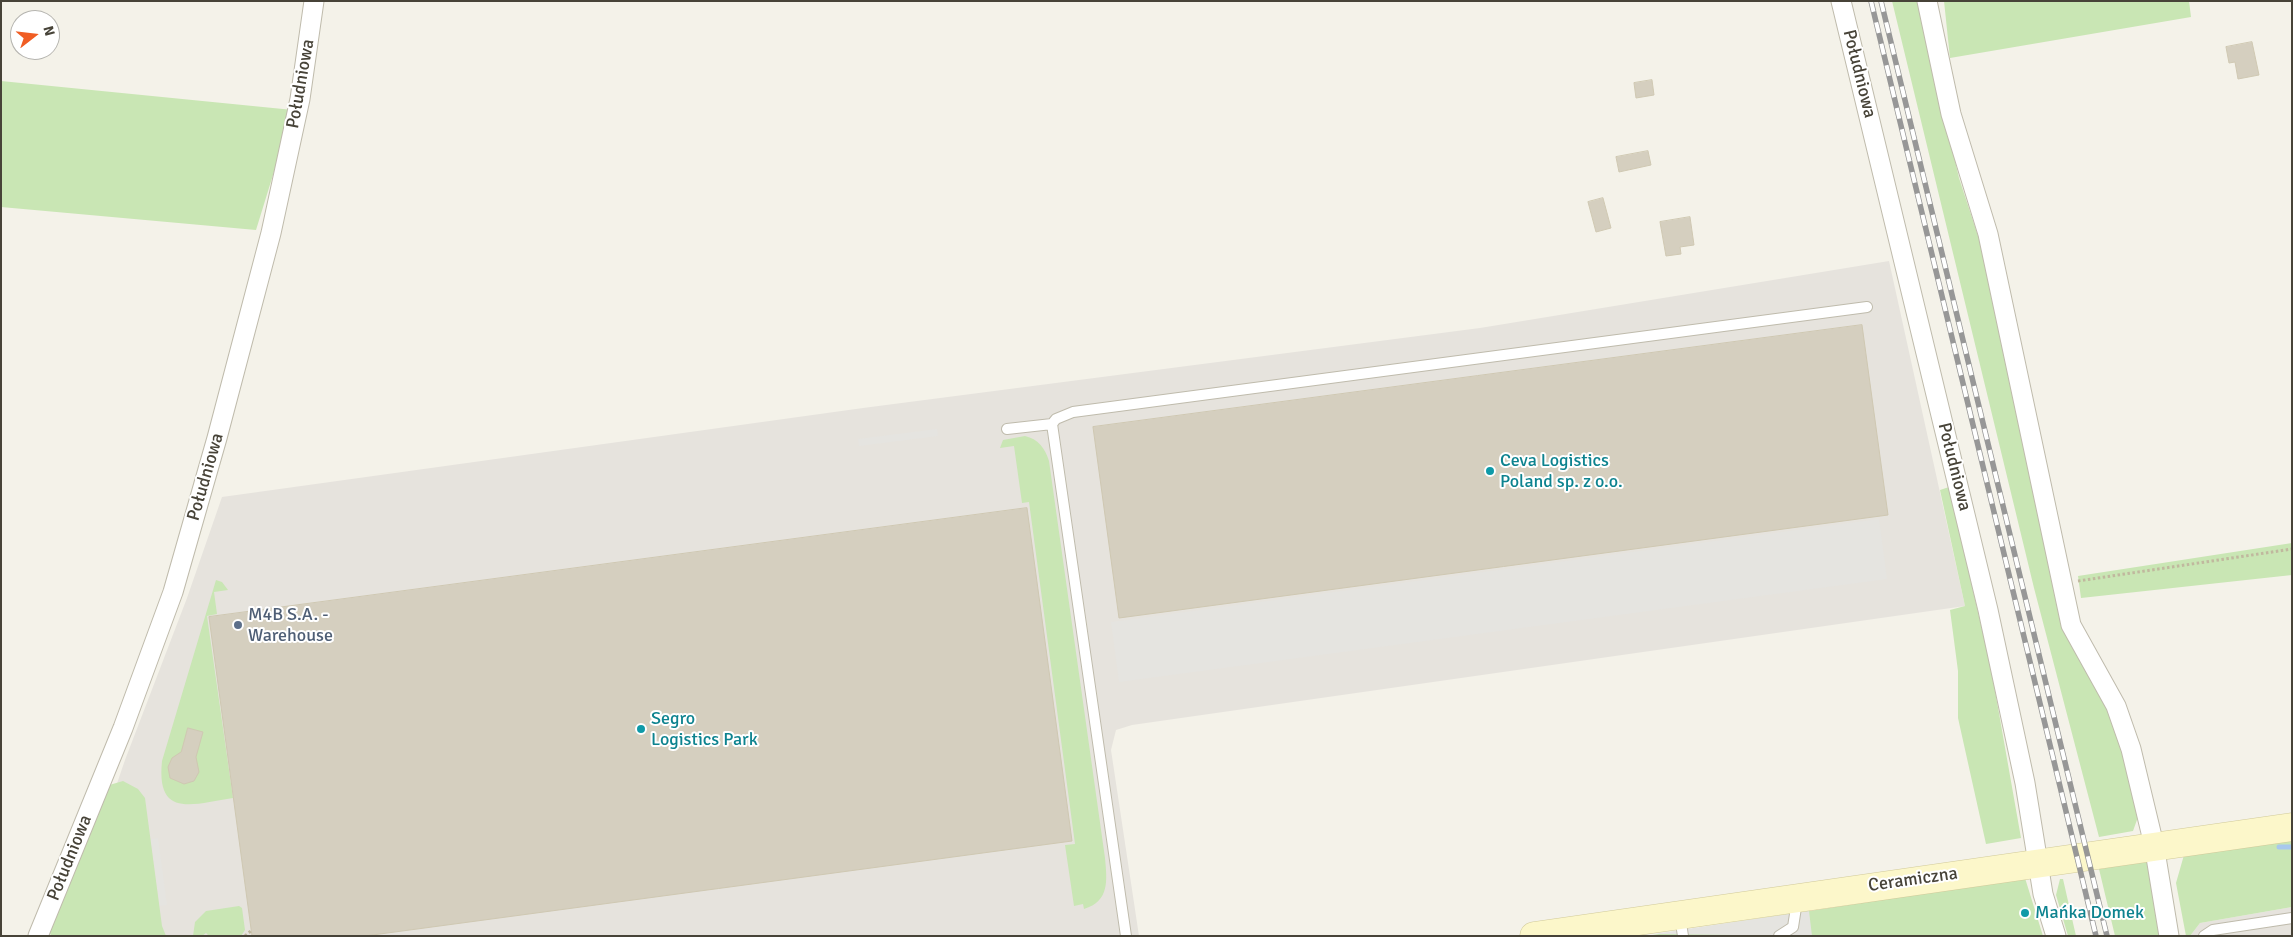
<!DOCTYPE html>
<meta charset="utf-8">
<style>
body{margin:0}
#map{position:relative;width:2293px;height:937px;overflow:hidden;background:#f4f2e9;font-family:Signika,sans-serif}
canvas{display:block}
.frame{position:absolute;inset:0;border:2px solid #474338;pointer-events:none}
.north{position:absolute;left:10px;top:10px;width:50px;height:50px;box-sizing:border-box;background:#fff;border:1px solid #b5b4af;border-radius:50%;rotate:74deg;font-size:14px;font-weight:700;line-height:20px;text-align:center;color:#474338}
.north::after{content:'';display:block;margin:auto;width:18px;height:22px;background:#f05d23;clip-path:polygon(50% 0,100% 100%,50% 72%,0 100%)}
</style>
<div id="map">
<canvas width="2293" height="937"></canvas>
<div class="frame"></div>
<div class="north">N</div>
</div>
<script>
const ctx = document.querySelector('canvas').getContext('2d');
ctx.lineJoin = 'round';
function paint(path, color) {
  ctx.fillStyle = color;
  ctx.fill(path, 'evenodd');
}
function trace(path, color, width, dash) {
  ctx.strokeStyle = color;
  ctx.lineWidth = width;
  ctx.lineCap = dash ? 'butt' : 'round';
  ctx.setLineDash(dash || []);
  ctx.stroke(path);
}
function label(font, color, halo, rows, align = 'center') {
  ctx.font = font + ' Signika,sans-serif';
  ctx.lineWidth = 4;
  ctx.setLineDash([]);
  ctx.textBaseline = 'middle';
  ctx.strokeStyle = halo;
  ctx.fillStyle = color;
  for (const [text, x, y, turn = 0] of rows) {
    ctx.save();
    ctx.translate(x, y);
    ctx.rotate((+turn || 0) * Math.PI / 180);
    ctx.textAlign = isNaN(turn) ? turn : align;
    if (halo) ctx.strokeText(text, 0, 0);
    ctx.fillText(text, 0, 0);
    ctx.restore();
  }
}
paint(new Path2D(`
 M1889 261 1965 606 1132 725 1116 730 1111 750 1139 936H65L125 760 187 598 222 497 863 408 1480 328Z
 M2292 907V936H2190L2200 923Z`), '#e6e3dd');
paint(new Path2D(`
 M1892 1H1919L1959 178 1981 245 2066 631 2119 733 2138 817 2133 831 2099 837 2034 588Z
 M1944 1H2189L2191 17 1950 58Z
 M1 81 293 110 256 230 1 207Z
 M1025 436C1038 439 1045 448 1049 461L1105 858C1107 880 1110 901 1084 909L1083 904 1074 906 1065 845 1075 844 1029 502 1022 503 1014 446 1000 448 1003 440Z
 M1949 487 1991 668 2021 838 1986 844 1958 718V671L1950 610 1965 606 1940 490Z
 M2292 543V575L2081 598 2078 576Z
 M216 580 222 582 228 590 214 592 217 614 207 616 233 798C193 804 156 819 162 761Z
 M123 781 138 789 145 798 162 926 166 936H51L49 930 106 786Z
 M2292 841V907L2200 923 2190 936H2186L2176 883 2184 855Z
 M2147 861 2163 936H2115L2099 869Z
 M2025 878 2043 936H1646Z
 M2060 879H2063L2076 936H2068L2056 895Z
 M239 906 242 908 245 930 241 936H209L206 933 202 936H193L195 922 206 911Z`), '#c9e6b4');
paint(new Path2D(`
 M937 429 938 436 859 446 858 439Z
 M1879 519 1887 579 1119 682 1111 622Z
 M158 838 167 905 160 906 151 839Z
 M1809 911 1812 936 1654 934Z`), '#e5e4e0');
trace(new Path2D(`
 M2279 847H2292`), '#a8c8ed', 5);
const building = new Path2D(`
 M2252 42 2259 75 2238 79 2235 62 2229 63 2226 47Z
 M1652 80 1654 95 1636 98 1634 83Z
 M1648 151 1651 165 1619 172 1616 157Z
 M1603 198 1611 228 1596 232 1588 202Z
 M1690 217 1694 245 1680 247 1681 254 1666 256 1660 222Z
 M1862 325 1888 515 1119 618 1093 427Z
 M1027 508 1072 841 365 936H252L209 617Z
 M188 728 203 732 196 757 199 772 194 781 184 784 170 778 168 767 172 758 181 752Z`);
paint(building, '#d5cfbf');
trace(building, '#cfc8b2', 1);
const service = new Path2D(`
 M1052 424 1056 419 1073 412 1867 307
 M1007 429 1052 424 1126 936
 M1680 917 1683 936
 M1779 936 1793 927 1797 901
 M2204 936 2213 930 2292 918`);
const minor = new Path2D(`
 M1841 1 1988 610 2025 783 2043 894 2056 936
 M1927 1 1951 114 1988 234 2071 625 2116 706 2131 749 2154 845 2169 936
 M38 936 123 728 173 592 217 438 271 233 300 99 314 1`);
const secondary = new Path2D(`
 M1534 936 2292 827`);
trace(service, '#bfbbac', 12);
trace(minor, '#bfbbac', 21);
trace(secondary, '#d1ca9a', 29);
trace(new Path2D(`
 M2078 581 2292 549
 M245 936 252 930`), '#c0b89e', 3, [2.5, 2.5]);
trace(service, '#fff', 10);
trace(minor, '#fff', 19);
trace(secondary, '#fcf7ca', 28);
const rail = new Path2D(`
 M1871 1 2096 936
 M1881 1 2107 936`);
trace(rail, '#979797', 5.5);
trace(rail, '#fff', 4, [11]);
for (const [x, y, r, color] of [
 [1490,471,5,"#0f9aa8"],
 [238,625,5,"#5c6f8a"],
 [641,729,5,"#0f9aa8"],
 [2025,913,5,"#0f9aa8"]
]) {
  const dot = new Path2D();
  dot.arc(x, y, r, 0, 2 * Math.PI);
  ctx.fillStyle = color;
  ctx.fill(dot);
  trace(dot, '#fff', 2);
}
label('18px', '#474338', '#fff', [
 ["Południowa",1859,74,76],
 ["Południowa",301,84,-80],
 ["Południowa",1954,467,76],
 ["Południowa",206,477,-74],
 ["Południowa",70,858,-68],
 ["Ceramiczna",1913,880,-8]
]);
label('18px', '#0d838f', '#fff', [
 ["Ceva Logistics",1500,461],
 ["Poland sp. z o.o.",1500,482],
 ["Segro",651,719],
 ["Logistics Park",651,740],
 ["Mańka Domek",2035,913]
], 'left');
label('18px', '#4e5e75', '#fff', [
 ["M4B S.A. -",248,615],
 ["Warehouse",248,636]
], 'left');
</script>
